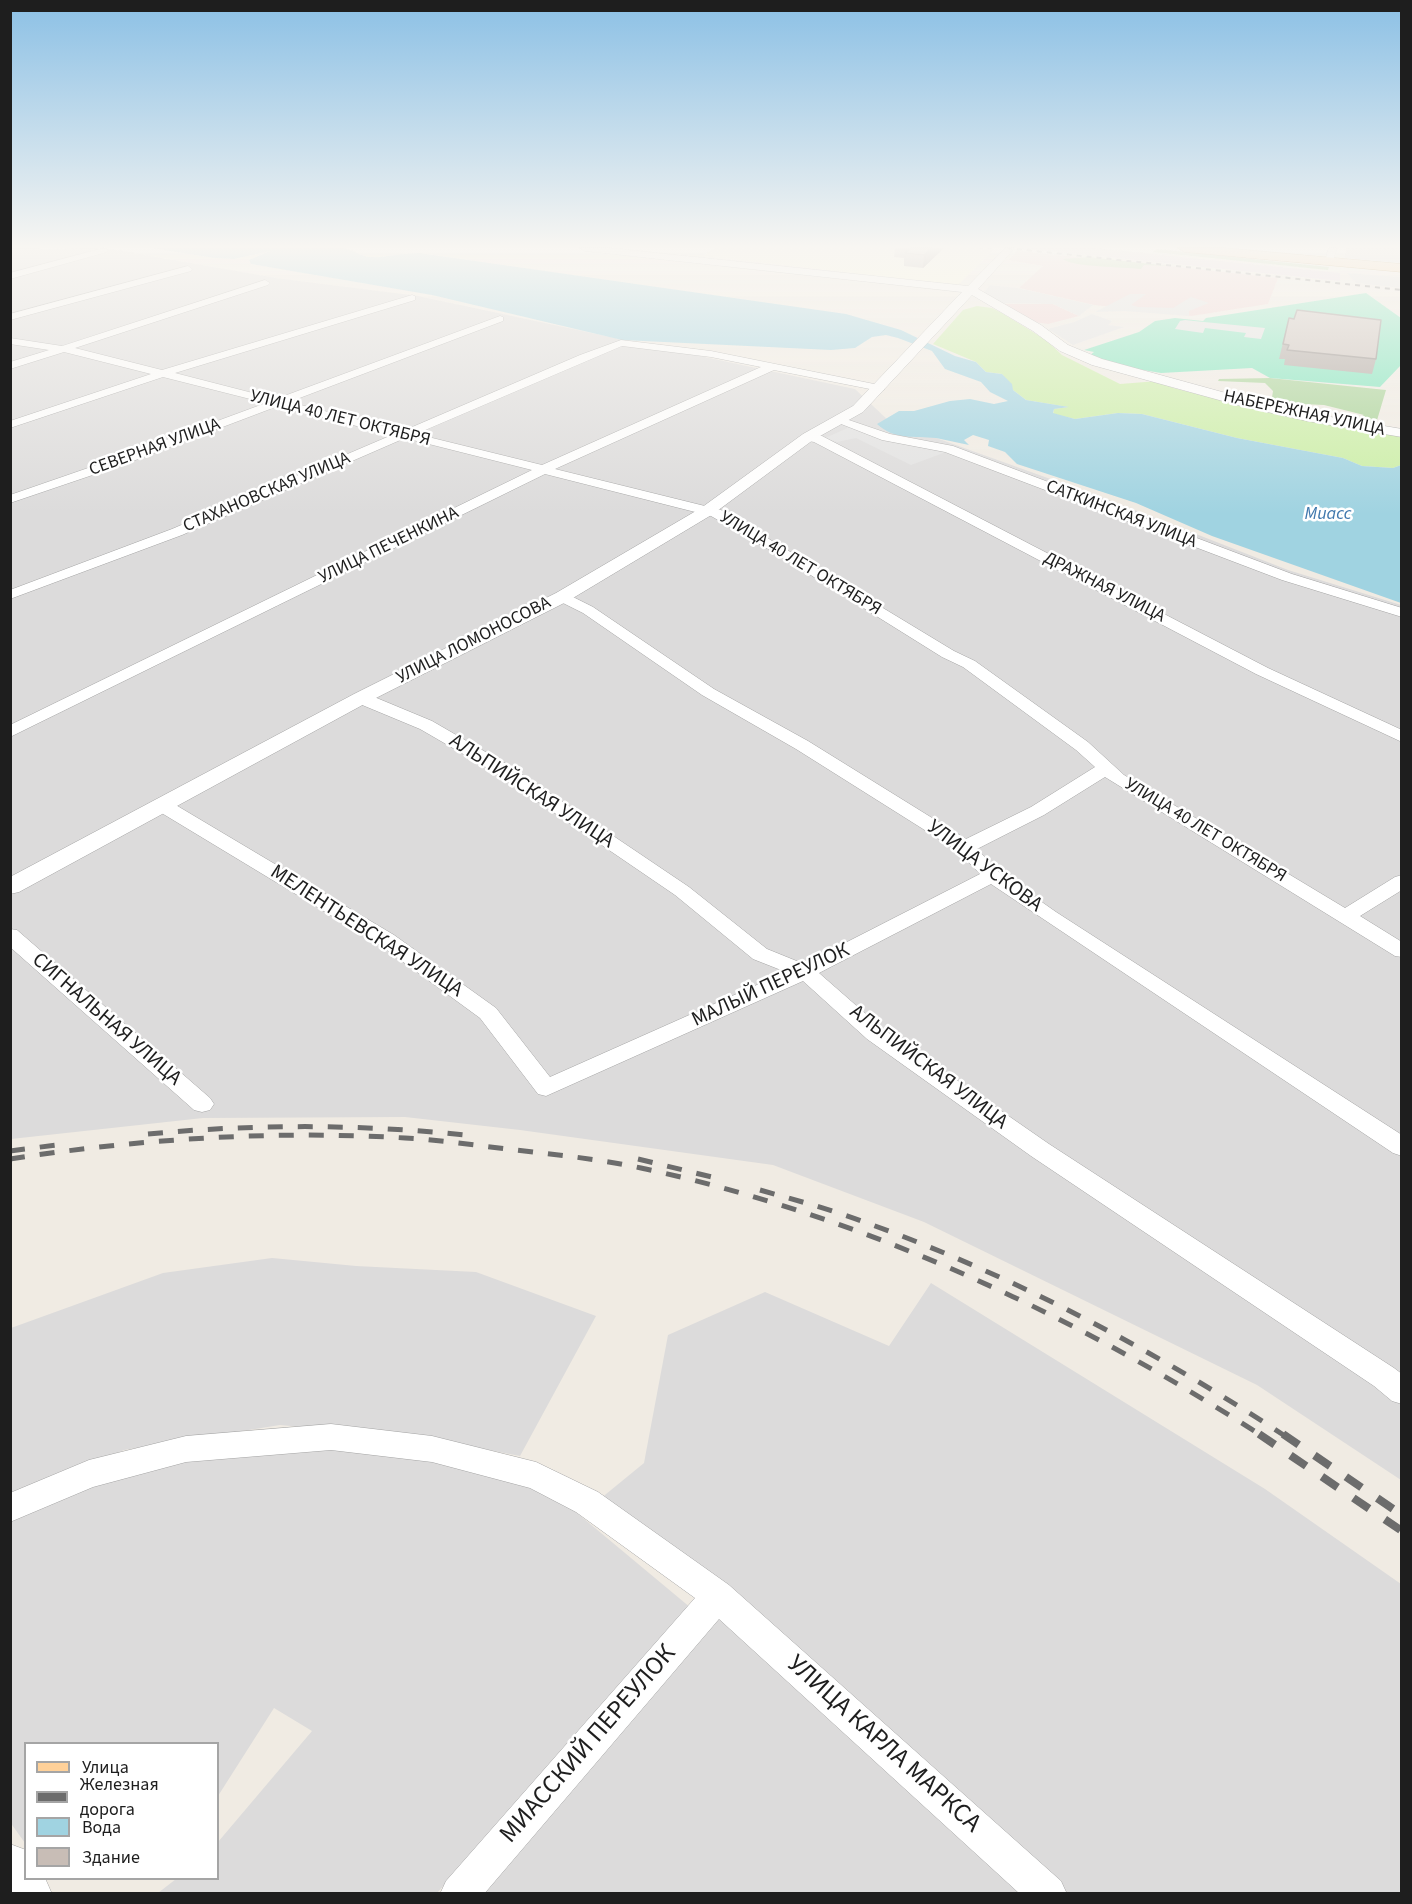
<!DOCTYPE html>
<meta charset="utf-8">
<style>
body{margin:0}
#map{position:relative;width:1412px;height:1904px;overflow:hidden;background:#f0ebe3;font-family:"Source Sans 3",sans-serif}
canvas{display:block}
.frame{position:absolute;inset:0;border:12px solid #1e1e1e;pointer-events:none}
.legend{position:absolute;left:24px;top:1742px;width:195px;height:138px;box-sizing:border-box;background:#fff;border:2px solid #a5a5a5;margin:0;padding:8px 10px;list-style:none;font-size:18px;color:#1e1e1e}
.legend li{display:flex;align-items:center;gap:12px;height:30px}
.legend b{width:30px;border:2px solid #a5a5a5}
</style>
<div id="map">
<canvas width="1412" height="1904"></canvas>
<div class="frame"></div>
<ul class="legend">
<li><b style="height:8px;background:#ffd199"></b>Улица</li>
<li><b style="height:8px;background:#6c6c6c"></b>Железная дорога</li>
<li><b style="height:16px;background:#a0d3e1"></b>Вода</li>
<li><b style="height:16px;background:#c8bdb6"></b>Здание</li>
</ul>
</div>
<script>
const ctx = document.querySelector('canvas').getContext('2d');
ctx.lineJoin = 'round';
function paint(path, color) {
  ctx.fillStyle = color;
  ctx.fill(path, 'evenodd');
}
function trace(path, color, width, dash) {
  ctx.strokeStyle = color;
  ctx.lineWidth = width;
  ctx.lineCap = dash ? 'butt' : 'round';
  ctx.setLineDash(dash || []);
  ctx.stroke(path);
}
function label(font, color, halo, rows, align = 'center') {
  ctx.font = font + ' "Source Sans 3",sans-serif';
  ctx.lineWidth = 5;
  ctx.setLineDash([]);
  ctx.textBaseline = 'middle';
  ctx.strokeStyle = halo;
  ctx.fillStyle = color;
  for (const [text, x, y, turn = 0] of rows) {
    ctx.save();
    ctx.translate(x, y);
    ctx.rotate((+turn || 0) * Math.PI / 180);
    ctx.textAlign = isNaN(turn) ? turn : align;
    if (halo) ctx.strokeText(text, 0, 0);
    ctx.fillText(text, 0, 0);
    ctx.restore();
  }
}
paint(new Path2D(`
 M10 248 111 249 276 278 418 296 855 389 889 421 1109 500 1288 570 1401 605V1480L1257 1385 924 1222 773 1165 520 1130 405 1117 203 1118 11 1139Z
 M1347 248H1401V263L1344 258Z
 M272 1258 356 1266 476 1272 596 1316 520 1456 430 1439 280 1425 124 1450 11 1499V1328L163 1273Z
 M931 1283 1265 1489 1401 1584V1893H1065L600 1499 644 1463 668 1335 765 1292 889 1346Z
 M329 1442 431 1456 547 1488 691 1608 437 1893H158L176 1879 218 1878V1842L312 1731 274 1708 218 1796V1744H26L25 1843 10 1822V1515L90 1478 203 1451Z
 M720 1609 1032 1894H477Z`), '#dcdbdb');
paint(new Path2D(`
 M1017 251 1168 266 1278 278 1268 304 1191 316 1094 305 1019 288 1043 266 1008 260Z
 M1000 304H1053L1079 316 1048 324 1034 322Z`), '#f2d1d1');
paint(new Path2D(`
 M1020 248H1093L1340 273V281Z`), '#e9d4e6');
paint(new Path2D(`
 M714 248H978L994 249 958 285 704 256Z`), '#fffedd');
paint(new Path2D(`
 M977 306 992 308 1002 313 1046 340 1062 355 1120 384 1158 381 1173 388 1238 404 1401 435V465L1393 468 1362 466 1343 458 1237 438 1142 414 1118 413 1075 419 1053 414 1054 409 1068 407 1026 400 1013 390 1002 374 986 372 976 362 933 344 963 310Z`), '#caeea4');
paint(new Path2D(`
 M1157 249 1329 267 1328 270 1153 252Z
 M1089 257 1169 266 1144 265 1141 269C1124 267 1072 267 1063 259Z
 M1270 378 1386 390 1375 427 1356 419 1364 415 1324 405 1302 404 1296 410 1271 404 1273 391 1265 383 1218 381 1219 379Z`), '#a7d294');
paint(new Path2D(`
 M1366 293 1401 318V365L1380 387 1270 378 1252 368 1161 373 1107 364 1089 356 1094 352 1084 350 1139 332 1155 321 1175 318 1203 321 1206 318Z`), '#7ae5ba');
paint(new Path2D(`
 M1347 273 1401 277V288L1356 283Z
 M990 285 1018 288 1093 305 1079 316 1053 304 1000 303 983 293Z
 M1130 294H1146L1131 305 1138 307 1173 308 1191 297 1209 303 1189 311V316L1124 311 1095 312Z
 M1092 314 1112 321 1108 325 1124 327 1073 345 1048 329 1074 322Z
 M1185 320 1194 321 1265 328 1261 339 1244 337 1246 333 1205 328 1203 333 1175 329 1180 321Z
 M850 427 946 452 911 465 856 438 837 442 825 438Z`), '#e2e2e2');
paint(new Path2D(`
 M153 248H342C353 249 359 256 369 257 385 258 403 253 419 253L846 314 901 330 955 356 976 362 986 372 1002 374 1012 384 1013 390 1026 400 1069 407 1054 409 1053 413 1075 419 1118 413 1142 414 1237 438 1343 458 1362 466 1393 468 1401 465V603L1212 536 1136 503 1017 464 1005 452 988 446 989 440 973 435 964 440 969 445C958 443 947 440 936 438 914 436 894 440 877 424L899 411H914L950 401 970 399 994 404 1008 401 990 392 981 382 945 369 932 351 898 338 886 335 872 337 855 348 831 350 622 340 432 295 251 264 249 260 270 251 234 259 214 258Z`), '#a0d3e1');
const minor = new Path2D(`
 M104 248 108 250 107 252 10 279V273Z
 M1329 248H1337L1333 261 1329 264 1325 261Z
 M188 266 192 269 191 271 10 320V314Z
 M265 280 270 283 268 285 75 348 162 370 412 295 415 296V300L175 373 276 399 500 316 503 317V321L289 402 403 431 580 355 621 340 711 351 884 386V390L880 391 774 370 555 469 721 510 954 651 975 661 1088 742 1124 775 1345 908 1395 877 1402 875V890L1360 916 1402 942V957L1395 956 1105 777 1044 815 977 849 999 872 1056 912 1402 1135V1156L1393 1153 991 884 819 973 883 1029 1049 1144 1394 1368 1402 1374V1404L1392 1401 1374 1386 1031 1156 867 1039 803 981 546 1096 538 1094 480 1018 380 945 155 809 153 805 155 801H169L394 935 496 1008 550 1077 786 972 753 959 675 895 496 773 420 729 355 702 353 698 355 694H367L432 721 508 765 689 887 767 949 804 964 980 874 958 851 796 749 702 695 583 613 557 600 555 597 557 594H567L593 607 714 689 808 741 966 839 1031 807 1095 767 1076 750 963 667 942 657 777 554 711 516 545 474 10 737V725L532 470 405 438 182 535 10 599V590L172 529 392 435 278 406 125 464 10 503V495L117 458 266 403 163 377 10 428V421L151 374 64 352 10 369V362L49 350 10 344V338L62 346ZM622 346 711 357 761 367 542 465 416 434Z
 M840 417 890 434 953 446 1292 574 1402 608V617L1282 580 945 452 882 440 836 422 834 420Z
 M808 433 822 436 1268 668 1402 730V742L1256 674 814 442 804 440 802 437Z
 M10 929 17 930 210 1098 214 1104 210 1110 202 1112 194 1110 10 947Z
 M331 1424 432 1436 536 1462 598 1492 729 1585 1061 1881 1067 1894H1020L719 1619 484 1894H440L446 1881 695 1598 576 1512 530 1488 432 1462 331 1450 186 1462 93 1487 10 1522V1493L89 1460 186 1436Z`);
const tertiary = new Path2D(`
 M580 248H610L968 286 1005 248H1015L978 289 1041 325 1068 345 1102 359 1244 398 1307 413 1402 429V437L1307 421 1241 406 1092 365 1060 351 1033 331 972 295 863 412 813 440 713 514 568 601 368 702 19 892 10 894V877L354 694 556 593 701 508 803 434 853 406 962 292 585 251Z
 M10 1844 26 1850V1878H45L52 1894H10Z`);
const primary = new Path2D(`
 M1178 248H1224L1402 264V272L1185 252Z`);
trace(minor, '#a5a5a5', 1);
trace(tertiary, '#a5a5a5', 1);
trace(primary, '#986300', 1);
paint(minor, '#fff');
paint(tertiary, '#fff');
paint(primary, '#ffd199');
trace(new Path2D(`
 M1007 248 1402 290`), '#6c6c6c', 2, [5, 5]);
trace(new Path2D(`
 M148 1134C254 1124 359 1124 465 1135
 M10 1151 56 1145
 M10 1159C138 1139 275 1130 405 1138 442 1140 479 1146 516 1150 558 1155 599 1159 641 1168 861 1215 1073 1314 1262 1436
 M638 1159 716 1178
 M760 1190C795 1200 830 1209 864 1222 1010 1274 1156 1351 1285 1436`), '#6c6c6c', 5, [15, 15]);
trace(new Path2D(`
 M1259 1434 1402 1531
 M1283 1434 1402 1515`), '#6c6c6c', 8, [19, 19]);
paint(new Path2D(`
 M895 248H944L923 268 904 266V258L894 257Z
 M1289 318 1376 359 1372 374 1284 365 1285 359H1279Z`), '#aca39d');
paint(new Path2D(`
 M932 248H944L923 268 924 255Z`), '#8c847f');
const building = new Path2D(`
 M911 248H932L924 255 905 253Z
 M1297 310 1381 320 1376 359 1287 350 1289 345 1283 344 1289 318 1294 319Z`);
paint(building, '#c8bdb6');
trace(building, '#8c847f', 1.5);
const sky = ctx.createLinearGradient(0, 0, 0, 514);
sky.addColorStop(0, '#8bc0e5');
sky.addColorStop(0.48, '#f8f6f2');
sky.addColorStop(1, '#f8f6f200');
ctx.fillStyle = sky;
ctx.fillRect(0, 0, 1412, 514);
label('18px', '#1e1e1e', '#fff', [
 ["НАБЕРЕЖНАЯ УЛИЦА",1304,414,12],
 ["УЛИЦА 40 ЛЕТ ОКТЯБРЯ",340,419,14],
 ["СЕВЕРНАЯ УЛИЦА",155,448,-20],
 ["СТАХАНОВСКАЯ УЛИЦА",267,493,-23],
 ["САТКИНСКАЯ УЛИЦА",1121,515,21],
 ["УЛИЦА ПЕЧЕНКИНА",389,546,-26],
 ["УЛИЦА 40 ЛЕТ ОКТЯБРЯ",800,564,31],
 ["ДРАЖНАЯ УЛИЦА",1104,588,27],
 ["УЛИЦА ЛОМОНОСОВА",474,641,-27],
 ["УЛИЦА 40 ЛЕТ ОКТЯБРЯ",1205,831,31]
]);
label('italic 18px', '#4078ad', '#fff', [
 ["Миасс",1328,515]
]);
label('21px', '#1e1e1e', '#fff', [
 ["АЛЬПИЙСКАЯ УЛИЦА",531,792,33],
 ["УЛИЦА УСКОВА",984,867,37],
 ["МЕЛЕНТЬЕВСКАЯ УЛИЦА",366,932,33],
 ["МАЛЫЙ ПЕРЕУЛОК",771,986,-25],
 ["СИГНАЛЬНАЯ УЛИЦА",106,1020,41],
 ["АЛЬПИЙСКАЯ УЛИЦА",928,1068,37]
]);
label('26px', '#1e1e1e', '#fff', [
 ["МИАССКИЙ ПЕРЕУЛОК",589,1745,-49],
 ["УЛИЦА КАРЛА МАРКСА",883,1745,42]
]);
</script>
